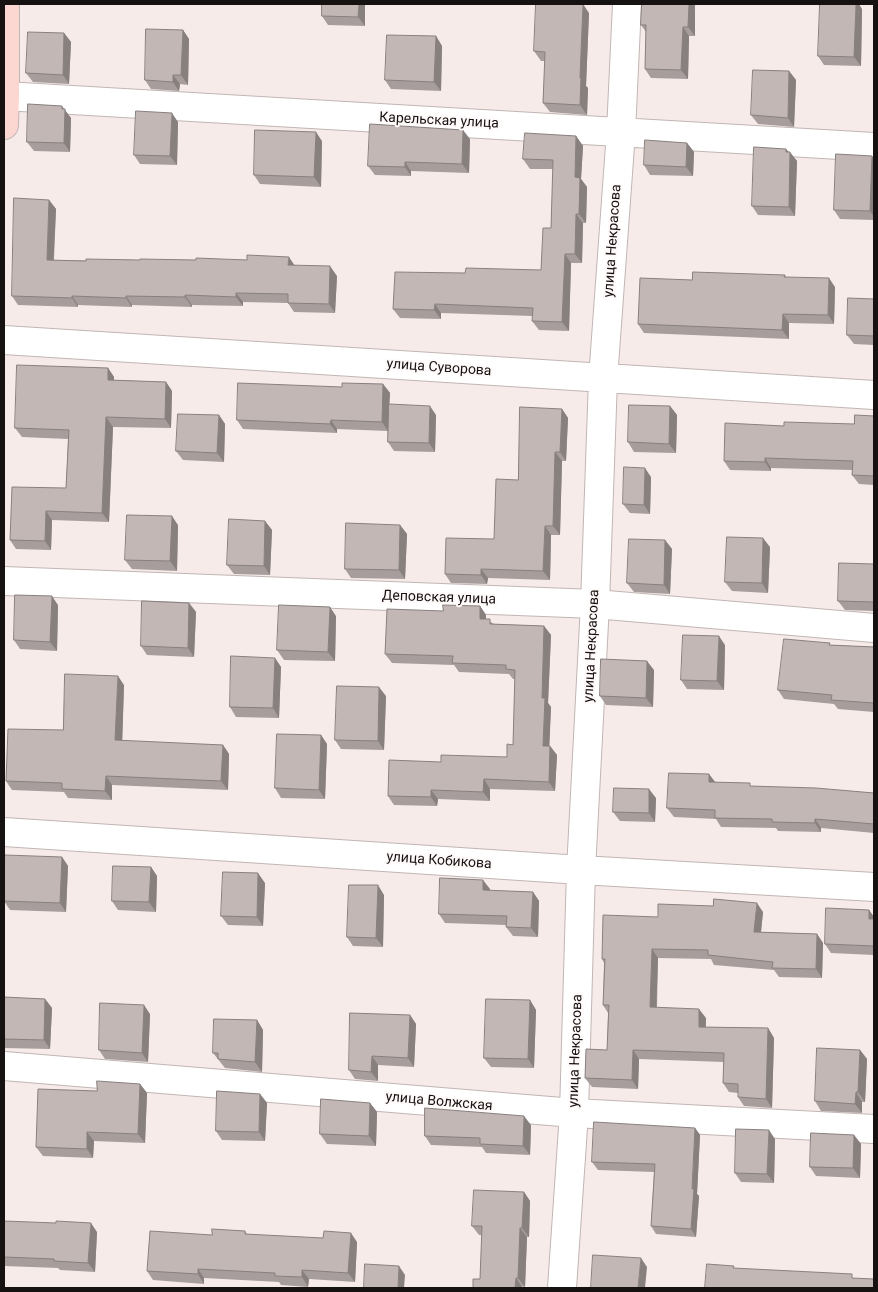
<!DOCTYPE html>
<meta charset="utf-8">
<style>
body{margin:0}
#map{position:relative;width:878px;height:1292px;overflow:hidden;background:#f7ebe9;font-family:Roboto,sans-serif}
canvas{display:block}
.frame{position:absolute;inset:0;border:5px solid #161211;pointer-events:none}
</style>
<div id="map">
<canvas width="878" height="1292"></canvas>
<div class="frame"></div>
</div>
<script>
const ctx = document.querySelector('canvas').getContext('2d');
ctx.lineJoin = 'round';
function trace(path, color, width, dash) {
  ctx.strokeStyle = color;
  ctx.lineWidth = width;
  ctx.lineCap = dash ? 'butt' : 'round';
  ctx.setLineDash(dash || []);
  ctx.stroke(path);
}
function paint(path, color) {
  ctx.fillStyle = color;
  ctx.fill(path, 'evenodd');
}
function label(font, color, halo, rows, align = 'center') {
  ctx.font = font + ' Roboto,sans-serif';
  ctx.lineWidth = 4;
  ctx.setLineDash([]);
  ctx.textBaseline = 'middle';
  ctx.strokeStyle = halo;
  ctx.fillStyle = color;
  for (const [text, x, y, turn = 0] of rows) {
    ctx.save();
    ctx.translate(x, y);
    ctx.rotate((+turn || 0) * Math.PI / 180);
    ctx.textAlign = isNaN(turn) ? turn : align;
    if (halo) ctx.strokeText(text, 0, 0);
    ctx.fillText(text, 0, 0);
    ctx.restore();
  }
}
const street = new Path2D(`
 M4 96 874 147
 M4 340 874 395
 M4 581 595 604 874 628
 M4 832 581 870 874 887
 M4 1066 574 1113 874 1129
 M562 1288 574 1113 581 870 595 604 603 379 621 132 627 4`);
const secondary = new Path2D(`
 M4 125 5 96V4`);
trace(street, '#c1b6b4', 30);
trace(secondary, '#c1b6b4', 30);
trace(street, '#fff', 28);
trace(secondary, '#fcd7d2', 28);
paint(new Path2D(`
 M322 4H365V26L328 25 322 16Z
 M695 4V36H689L688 79 651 78 645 69 646 32 641 25Z
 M862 9 861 66 824 65 818 56Z
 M589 13 586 86 588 88 587 115 550 112 543 103 545 61H541L534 51Z
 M183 30 189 39 188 85 180 84 179 91 151 89 145 80Z
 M64 33 71 42 69 84 33 82 26 73Z
 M436 36 442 46 441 91 391 89 385 80Z
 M789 71 796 80 794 127 758 124 751 115Z
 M64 109 71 118 70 152 34 151 27 142Z
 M178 122 177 165 140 164 134 155Z
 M576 136 583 146 581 179 587 187 586 223H583L582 263H571L569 331 539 330 532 321 533 316 441 313V319L400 318 393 309 465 273 541 270 551 228 553 169H530L523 159Z
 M470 139 469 173 411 171V176L375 175 368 166Z
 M322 141 321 187 260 184 254 175Z
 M687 143 694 152 693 176 650 175 644 165Z
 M786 149 797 161 795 216 758 215 752 206Z
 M872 156 874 159V220L840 219 834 210Z
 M49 200 56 209 54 260 295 265 337 276 335 313 294 312 288 303 243 302V306L192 305V307L132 305V307L78 305V307L18 305 12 296Z
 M785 275 786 277 835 287 834 324 789 323V339L644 333 638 324 692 280Z
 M874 299V345L854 344 847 335Z
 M108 368 114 377V380L166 382 172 391 171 428 113 427 109 522 52 520 51 550 16 549 10 540 66 488 68 439 22 437 15 428Z
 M383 384 390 393 389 404 436 415 435 452 394 451 388 442V431L337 429V433L243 429 237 420 342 387Z
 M670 406 677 415 676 453 634 452 628 442Z
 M562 409 568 418 566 461H562L560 535H551L550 580 488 578 487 584 451 583 445 574 494 539 518 480Z
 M219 415 225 424 224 462 183 460 176 451Z
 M874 416V485L859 484 852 475V470L771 468V471L730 470 724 461 784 426 854 424Z
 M651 477 650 514 630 513 623 504Z
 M265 521 272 530 270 575 234 574 227 565Z
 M178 525 177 571 132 569 125 560Z
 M400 525 407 534 405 579 351 578 345 569Z
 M665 540 672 549 670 594 634 592 627 583Z
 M770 547 768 593 732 591 725 582Z
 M874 564V611L845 610 838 601Z
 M189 603 196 612 194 657 147 655 141 646Z
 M58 605 57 651 20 649 14 640Z
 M480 606 486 615V619L494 624 544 626 551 635 548 703 551 707 549 746H550L557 755 555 791 490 789V801L438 799 437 806 394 805 388 796 441 762 507 757 513 745 515 679H513L509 674 459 672 454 665 392 663 385 654 443 611Z
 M336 616 335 661 284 660 277 650Z
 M830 643V645L874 647V712L838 709 834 704 784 699 778 690Z
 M725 645 724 690 687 689 681 680Z
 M275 658 281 667 279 718 236 717 230 707Z
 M654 670 653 707 606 705 600 696Z
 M124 685 122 741 223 745 229 754 228 790 112 785V800L68 798 64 792 12 790 6 781 63 730Z
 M386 696 384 750 341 749 335 740Z
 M321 735 327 744 325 799 281 798 275 788Z
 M715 782 751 786 874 793V833L821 828V832L778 831 776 828 721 827 716 819 674 817 667 808Z
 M656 798 655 822 620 821 613 812Z
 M62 857 68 866 66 912 10 910 4 901Z
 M151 867 157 876 156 912 118 910 112 901Z
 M265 883 263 926 228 925 221 916Z
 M490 889V891L533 892 539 901 538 937 513 936 506 927V925L445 923 439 914Z
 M384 895 383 947 353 946 347 937Z
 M869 910 874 917V955L831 953 825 944Z
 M763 912 761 932 817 934 823 943 822 978 779 977 774 970 714 965 711 959 658 958 657 1008 706 1018V1027L768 1028 774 1038 772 1108 744 1106 738 1097V1093L729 1092 723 1083 724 1062 639 1059 638 1089 592 1087 585 1078 607 1050 608 1013 603 1005 604 963 602 959 658 917Z
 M4 997 45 999 52 1008 50 1049 4 1048Z
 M530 1000 536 1010 534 1068 491 1067 484 1058Z
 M150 1014 148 1062 105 1059 99 1050Z
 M410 1015 416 1024 414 1067 378 1065V1081L355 1079 349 1070Z
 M257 1020 263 1030 262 1072 225 1068 213 1053Z
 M860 1050 867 1059 865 1102H862V1113L821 1111 815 1101Z
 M140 1084 147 1093 145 1143 94 1141 93 1158 43 1156 36 1147 97 1091Z
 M260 1094 267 1103 265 1141 222 1140 216 1131Z
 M370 1103 377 1112 376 1146 327 1144 320 1134Z
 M531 1125 530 1155 486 1153 482 1147 431 1145 425 1136Z
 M695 1128 700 1135 697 1194 699 1196 696 1237 656 1234 651 1226 654 1172 598 1170 592 1162Z
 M854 1135 861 1144 860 1178 816 1176 810 1167Z
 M775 1139 774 1183 741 1182 735 1173Z
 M524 1192 530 1201 529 1237H527L525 1287 480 1279 482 1235H479L472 1226Z
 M4 1221 97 1232 95 1272 60 1270 58 1268 4 1266Z
 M245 1231 247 1234 357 1242 355 1282 309 1279 308 1287 281 1285 279 1282 204 1278V1284L153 1280 147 1271 212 1235Z`), '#a79d9c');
paint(new Path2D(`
 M359 4H365V26L358 17Z
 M583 4 589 13 586 86 588 88 587 115 580 105V78Z
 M689 4H695V36L688 27Z
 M856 4H859L862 9 861 66 854 57Z
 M683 27 689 36 688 79 681 70Z
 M183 30 189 39 188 85 181 75Z
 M64 33 71 42 69 84 63 75Z
 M436 36 442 46 441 91 434 82Z
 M789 71 796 80 794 127 788 118Z
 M173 75 180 84 179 91 173 82Z
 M62 106 71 118 70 152 64 143Z
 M172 113 178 122 177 165 170 156Z
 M463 130 470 139 469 173 462 164Z
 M316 132 322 141 321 187 314 177Z
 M576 136 583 146 581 179 587 187 586 223 579 214 575 177Z
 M687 143 694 152 693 176 686 167Z
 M786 149 790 154V152L797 161 795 216 789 207Z
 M872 156 874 159V217L870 211Z
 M405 162 411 171V176L405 167Z
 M49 200 56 209 53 269 47 260Z
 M576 214 583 223 582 263 575 254Z
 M565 254 571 263 569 331 562 322Z
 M289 257 295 266 288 265Z
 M330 266 337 276 335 313 329 304Z
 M829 278 835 287 834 324 828 315Z
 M236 293 243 302V306L236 297Z
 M185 295 192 305V307L185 297Z
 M72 296 78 305V307L72 298Z
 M126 296 132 305V307L126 298Z
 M435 304 441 313V319L434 310Z
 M783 314 789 323V339L782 330Z
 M108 368 114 377V389L108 380Z
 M166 382 172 391 171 428 165 419Z
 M383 384 390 393 388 431 382 422Z
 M430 406 436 415 435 452 429 443Z
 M670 406 677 415 676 453 669 444Z
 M562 409 568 418 566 461 560 452Z
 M219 415 225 424 224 462 217 453Z
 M106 417 113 427 109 522 102 513Z
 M331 420 337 429V433L330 424Z
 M555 452 562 461 560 535 553 526Z
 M765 458 771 468V471L765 462Z
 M645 468 651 477 650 514 644 505Z
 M46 511 52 520 51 550 45 541Z
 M172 516 178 525 177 571 170 561Z
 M265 521 272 530 270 575 264 566Z
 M400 525 407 534 405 579 399 570Z
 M545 526 551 535 550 580 543 571Z
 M763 538 770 547 768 593 762 583Z
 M665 540 672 549 670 594 664 585Z
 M481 569 488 578 487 584 481 575Z
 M52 596 58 605 57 651 50 642Z
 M189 603 196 612 194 657 188 648Z
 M480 606 486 615V628L480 619Z
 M330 607 336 616 335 661 328 652Z
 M544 626 551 635 548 703 551 707 549 755 543 746 542 698Z
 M719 636 725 645 724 690 717 681Z
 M275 658 281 667 279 718 273 708Z
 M647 661 654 670 653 707 646 698Z
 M118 676 124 685 122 749 115 740Z
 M379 687 386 696 384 750 378 741Z
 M321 735 327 744 325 799 319 790Z
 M223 745 229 754 228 790 221 781Z
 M550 746 557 755 555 791 549 782Z
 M709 774 716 783 709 782Z
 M106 776 112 785V800L105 791Z
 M484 779 490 789V801L483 792Z
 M649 789 656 798 655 822 649 813Z
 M431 790 438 799 437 806 431 797Z
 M815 819 821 828V832L815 823Z
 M62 857 68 866 66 912 60 903Z
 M151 867 157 876 156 912 149 902Z
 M258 873 265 883 263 926 257 917Z
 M483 880 490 889 489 899 483 890Z
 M378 885 384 895 383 947 376 938Z
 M533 892 539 901 538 937 531 928Z
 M757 903 763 912 760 941 754 932Z
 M869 910 874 917V927L869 919Z
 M817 934 823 943 822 978 816 969Z
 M652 949 658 958 656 1017 650 1007Z
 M45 999 52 1008 50 1049 44 1040Z
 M530 1000 536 1010 534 1068 528 1059Z
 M144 1005 150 1014 148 1062 142 1053Z
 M699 1009 706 1018 705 1036 699 1027Z
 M410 1015 416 1024 414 1067 408 1058Z
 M257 1020 263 1030 262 1072 255 1062Z
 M768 1028 774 1038 772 1108 766 1099Z
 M633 1050 639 1059 638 1089 632 1080Z
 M860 1050 867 1059 865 1102 858 1092Z
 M372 1056 378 1065V1081L371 1072Z
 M140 1084 147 1093 145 1143 138 1134Z
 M856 1092 862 1102V1113L855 1104Z
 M260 1094 267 1103 265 1141 259 1132Z
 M370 1103 377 1112 376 1146 369 1136Z
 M524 1116 531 1125 530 1155 523 1146Z
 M695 1128 700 1135 697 1194 699 1196 696 1237 691 1229Z
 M769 1130 775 1139 774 1183 767 1174Z
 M87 1132 94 1141 93 1158 87 1149Z
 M854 1135 861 1144 860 1178 853 1168Z
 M524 1192 530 1201 529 1237 522 1228Z
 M91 1223 97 1232 95 1272 88 1263Z
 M520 1228 527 1237 525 1287 518 1278Z
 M351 1233 357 1242 355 1282 348 1273Z
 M641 1258 647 1267 645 1288H638Z
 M399 1266 405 1275 404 1288H398Z
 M198 1269 204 1278V1284L198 1274Z
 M302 1270 309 1279 308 1287 302 1277Z
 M516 1278 522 1287V1288H515Z`), '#88807f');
const building = new Path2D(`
 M322 4H359L358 17 322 16Z
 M536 4H583L580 78H581L580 105 543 103 545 52 534 51Z
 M642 4H689L688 27H683L681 70 645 69 646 25H641Z
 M820 4H856L854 57 818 56Z
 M146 29 183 30 181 75H173V82L145 80Z
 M28 32 64 33 63 75 26 73Z
 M387 35 436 36 434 82 385 80Z
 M753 70 789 71 788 118 751 115Z
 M28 104 62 106V109H65L64 143 27 142Z
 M136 111 172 113 170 156 134 155Z
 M370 124 463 130 462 164 405 162V167L368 166Z
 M255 130 316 132 314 177 254 175Z
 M525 133 576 136 575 177 580 178 579 214H576L575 254H565L562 322 532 321 533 308 435 304 434 310 393 309 395 272 465 273 466 268 541 270 543 228H551L553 160 523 159Z
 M645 140 687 143 686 167 644 165Z
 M754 147 786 149V152H790L789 207 752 206Z
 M836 154 872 156 870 211 834 210Z
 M14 198 49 200 47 260 86 261V259L140 260V259L196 260V258L247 260V255L289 257 288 265 330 266 329 304 288 303V294L236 293V297L185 295V297L126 296V298L72 296V298L12 296Z
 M693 272 785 275 784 277 829 278 828 315 783 314 782 330 638 324 640 278 692 280Z
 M848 298 874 299V336L847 335Z
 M17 365 108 368V380L166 382 165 419 106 417 102 513 46 511 45 541 10 540 12 487 66 488 69 430 15 428Z
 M238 383 342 387V383L383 384 382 422 331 420 330 424 237 420Z
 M389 404 430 406 429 443 388 442Z
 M629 405 670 406 669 444 628 442Z
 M520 407 562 409 560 452H555L553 526H545L543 571 481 569V575L445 574 446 538 494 539 496 479 518 480Z
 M178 414 219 415 217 453 176 451Z
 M855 415 874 416V476L852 475 853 461 765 458V462L724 461 725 423 784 426V422L854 424Z
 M624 467 645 468 644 505 623 504Z
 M127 515 172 516 170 561 125 560Z
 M229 519 265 521 264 566 227 565Z
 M346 523 400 525 399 570 345 569Z
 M727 537 763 538 762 583 725 582Z
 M629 539 665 540 664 585 627 583Z
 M839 563 874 564V602L838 601Z
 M15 595 52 596 50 642 14 640Z
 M142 601 189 603 188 648 141 646Z
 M279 605 330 607 328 652 277 650Z
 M443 605 480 606V619H490V624L544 626 542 698H545L543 746H550L549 782 484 779 483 792 431 790V797L388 796 389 760 441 762V755L507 757V744L513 745 515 670 506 669V665L452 663 453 656 385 654 387 609 443 611Z
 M683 635 719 636 717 681 681 680Z
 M784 639 830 643 829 645 874 647V703L831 700 832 695 778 690Z
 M231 656 275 658 273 708 230 707Z
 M601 659 647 661 646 698 600 696Z
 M65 674 118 676 115 740 223 745 221 781 106 776 105 791 62 789V783L6 781 8 729 63 730Z
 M337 686 379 687 378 741 335 740Z
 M277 734 321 735 319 790 275 788Z
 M669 773 709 774V782L750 783V786L816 788 874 793V824L815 819V823L772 822V819L715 818V810L667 808Z
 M614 788 649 789V813L613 812Z
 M5 855 62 857 60 903 4 901Z
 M113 866 151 867 149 902 112 901Z
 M223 872 258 873 257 917 221 916Z
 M440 878 483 880V890L533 892 531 928 506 927 507 916 439 914Z
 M349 885H378L376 938 347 937Z
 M714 899 757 903 754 932 817 934 816 969 772 968 773 962 708 955V950L652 949 650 1007 699 1009V1027L768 1028 766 1099 738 1097V1084L723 1083 724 1053 633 1050 632 1080 585 1078 586 1049 607 1050 609 1005H603L605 959H602L603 915 658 917V904L713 906Z
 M826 908 869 910V919H874V946L825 944Z
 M4 997 45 999 44 1040 4 1039Z
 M486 999 530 1000 528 1059 484 1058Z
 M100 1003 144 1005 142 1053 99 1050Z
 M350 1013 410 1015 408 1058 372 1056 371 1072 349 1070Z
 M214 1019 257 1020 255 1062 218 1059V1053H213Z
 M817 1048 860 1050 858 1092H856L855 1104 815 1101Z
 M97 1081 140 1084 138 1134 87 1132V1149L36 1147 38 1089 97 1091Z
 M217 1091 260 1094 259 1132 216 1131Z
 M321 1099 370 1103 369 1136 320 1134Z
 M425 1108 524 1116 523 1146 480 1144V1138L425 1136Z
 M594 1122 695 1128 692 1189H694L691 1229 651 1226 655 1164 592 1162Z
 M736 1129 769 1130 767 1174 735 1173Z
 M811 1133 854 1135 853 1168 810 1167Z
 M474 1190 524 1192 522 1228H520L518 1278H516L515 1288H473V1279H480L482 1226H472Z
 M4 1221 56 1223V1221L91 1223 88 1263 54 1261V1259L4 1257Z
 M212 1229 245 1231V1234L323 1238 324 1231 351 1233 348 1273 302 1270V1277L275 1276V1273L198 1269V1274L147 1271 150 1231 212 1235Z
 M593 1255 641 1258 638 1288H591Z
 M365 1264 399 1266 398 1288H364Z
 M707 1264 734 1266 733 1268 852 1274V1278L874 1279V1288H705Z`);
paint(building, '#c2b7b5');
trace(building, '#88807f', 1);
label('14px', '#161211', '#fffaf9', [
 ["Карельская улица",439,121,3],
 ["улица Некрасова",613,241,-86],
 ["улица Суворова",439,368,4],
 ["Деповская улица",439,598,2],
 ["улица Некрасова",592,646,-87],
 ["улица Кобикова",439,861,4],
 ["улица Некрасова",576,1051,-88],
 ["улица Волжская",439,1102,5]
]);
</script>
